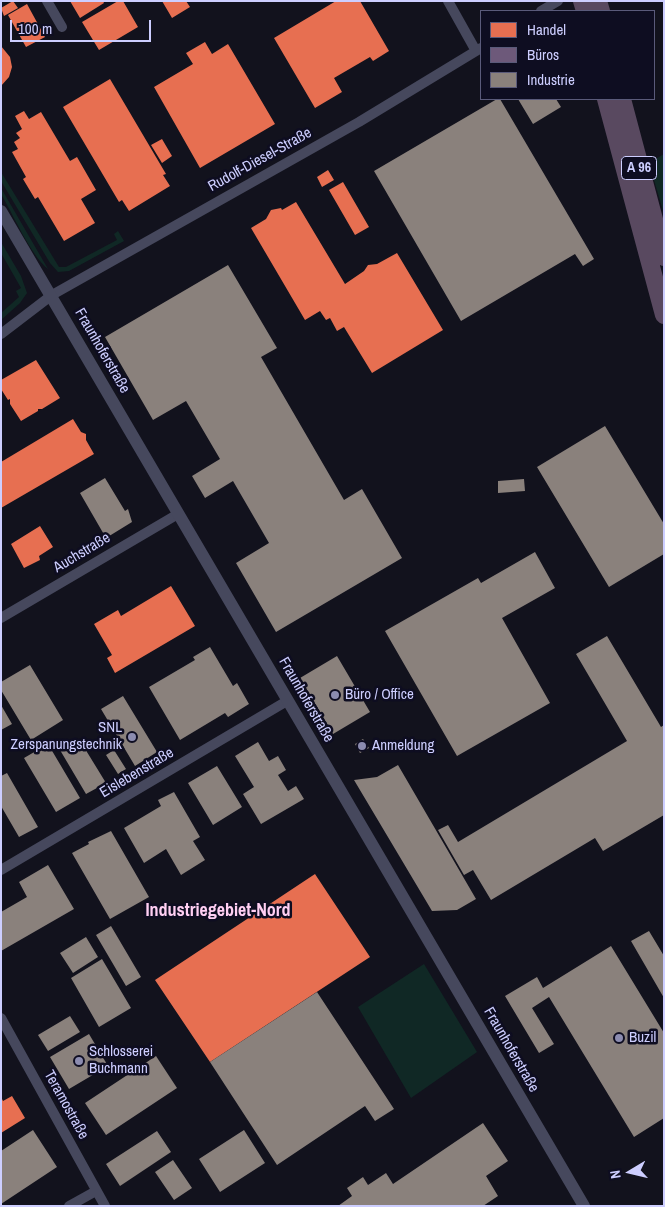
<!DOCTYPE html>
<meta charset="utf-8">
<style>
body{margin:0}
#map{position:relative;width:665px;height:1207px;overflow:hidden;background:#12121d;font-family:"Archivo Narrow",sans-serif}
canvas{display:block}
.frame{position:absolute;inset:0;border:2px solid #cdceff;pointer-events:none}
.legend{position:absolute;left:480px;top:10px;width:175px;height:90px;box-sizing:border-box;background:#0e0d21;border:1px solid #5a5a7a;margin:0;padding:6px 9px;list-style:none;font-size:15px;color:#cdceff}
.legend li{display:flex;align-items:center;gap:10px;height:25px}
.legend b{width:25px;border:1px solid #5a5a7a}
.north{position:absolute;left:605px;top:1147px;width:50px;height:50px;-webkit-text-stroke:4px #0e0d21;paint-order:stroke;rotate:261deg;font-size:14px;font-weight:700;line-height:20px;text-align:center;color:#cdceff}
.north::after{content:'';display:block;margin:auto;width:18px;height:22px;background:#cdceff;clip-path:polygon(50% 0,100% 100%,50% 72%,0 100%)}
.scale{position:absolute;left:10px;top:20px;width:141px;height:22px;box-sizing:border-box;border:2px solid #cdceff;border-top:0;padding-left:6px;font-size:15px;line-height:18px;white-space:nowrap;color:#cdceff;-webkit-text-stroke:4px #0e0d21;paint-order:stroke}
</style>
<div id="map">
<canvas width="665" height="1207"></canvas>
<div class="frame"></div>
<ul class="legend">
<li><b style="height:14px;background:#e76f51"></b>Handel</li>
<li><b style="height:14px;background:#6d597a"></b>Büros</li>
<li><b style="height:14px;background:#8a817c"></b>Industrie</li>
</ul>
<div class="north">N</div>
<div class="scale">100 m</div>
</div>
<script>
const ctx = document.querySelector('canvas').getContext('2d');
ctx.lineJoin = 'round';
function paint(path, color) {
  ctx.fillStyle = color;
  ctx.fill(path, 'evenodd');
}
function trace(path, color, width, dash) {
  ctx.strokeStyle = color;
  ctx.lineWidth = width;
  ctx.lineCap = dash ? 'butt' : 'round';
  ctx.setLineDash(dash || []);
  ctx.stroke(path);
}
function label(font, color, halo, rows, align = 'center') {
  ctx.font = font + ' "Archivo Narrow",sans-serif';
  ctx.lineWidth = 5;
  ctx.setLineDash([]);
  ctx.textBaseline = 'middle';
  ctx.strokeStyle = halo;
  ctx.fillStyle = color;
  for (const [text, x, y, turn = 0] of rows) {
    ctx.save();
    ctx.translate(x, y);
    ctx.rotate((+turn || 0) * Math.PI / 180);
    ctx.textAlign = isNaN(turn) ? turn : align;
    if (halo) ctx.strokeText(text, 0, 0);
    ctx.fillText(text, 0, 0);
    ctx.restore();
  }
}
paint(new Path2D(`
 M664 154V214L649 163Z
 M1 172 59 267H66L117 240 114 234 118 231 124 241 69 271 58 272 50 263 1 181Z
 M1 188 48 269C31 256 13 214 1 194Z
 M1 242 21 276 27 293 20 303 1 320V313L19 297 16 291 21 288 1 253Z
 M424 964 477 1052 411 1098 358 1007Z`), '#102825');
paint(new Path2D(`
 M13 1 18 8 4 16 1 8Z
 M70 1H103L104 3 80 18Z
 M118 1H123L138 27 99 50 82 22Z
 M162 1H186L190 7 172 18Z
 M336 1H360L389 51 373 61 370 57 334 78 342 92 315 108 274 38Z
 M27 4 45 37 26 47 8 15Z
 M205 42 212 54 228 44 275 124 200 168 154 87 193 64 186 53Z
 M1 46 10 57 12 67 9 77 1 86Z
 M110 79 166 174 163 175 170 186 129 211 122 200 119 202 63 107Z
 M24 111 29 119 41 112 70 161 77 157 96 190 81 199 95 223 64 241 38 197 35 199 23 179 26 177 12 152 18 149 14 142 20 138 16 133 22 129 15 116Z
 M162 139 172 156 162 163 151 145Z
 M328 170 334 180 322 187 317 177Z
 M343 182 369 227 355 235 329 190Z
 M296 202 345 284 364 271 368 265 377 264 397 253 443 330 372 373 344 327 337 331 330 318 326 320 320 311 305 320 251 228 266 219 271 210 281 208 282 210Z
 M36 360 60 398 42 409H38V411L21 421 10 404V399L8 400 1 389V380Z
 M73 419 81 432 86 434V440L94 454 1 508V462Z
 M40 526 53 547 39 556 40 560 24 568 11 544Z
 M171 586 195 626 115 673 107 658 112 655 94 624 118 610 121 616Z
 M315 874 370 957 210 1062 155 980Z
 M12 1096 25 1118 1 1133V1097L3 1101Z`), '#e76f51');
paint(new Path2D(`
 M586 248 593 259 583 265 576 253Z`), '#6d597a');
paint(new Path2D(`
 M497 99H500L594 259 583 266 575 254 461 321 374 171Z
 M518 99H556L561 107 533 124Z
 M228 265 277 348 261 357 344 500 362 489 402 558 276 632 236 563 269 543 233 481 205 498 192 476 220 459 186 401 153 420 105 337Z
 M605 426 664 524V554L609 587 537 467Z
 M105 478 125 511 128 509 132 522 106 538 80 493Z
 M524 479 525 491 498 493V481Z
 M535 552 555 588 502 618 550 703 457 756 385 631 478 578 481 583Z
 M607 636 661 727 664 725V815L603 851 595 838 491 900 473 870 464 875 438 830 448 825 458 842 627 741 576 654Z
 M210 647 233 686 237 683 249 704 228 717 225 713 180 740 149 687 195 660 193 657Z
 M337 656 370 712 333 734 300 678Z
 M30 665 63 720 31 740 1 690V682Z
 M123 696 157 752 135 766 101 709Z
 M1 705 12 724 1 730Z
 M79 739 106 783 86 794 60 750Z
 M363 739 369 748 360 753 355 744Z
 M258 742 269 761 278 756 286 770 278 775 288 791 296 786 304 799 261 824 243 794 254 787 235 756Z
 M48 744 80 798 56 812 24 758Z
 M114 750 126 769 118 774 106 755Z
 M398 765 476 899 457 910 432 911 354 780 377 777Z
 M217 766 242 807 213 825 188 783Z
 M7 773 38 827 19 837 1 806V776Z
 M174 792 200 837 193 841 205 860 181 875 166 849 144 863 124 828 161 806 158 800Z
 M111 831 149 897 110 919 72 853 89 844 88 842Z
 M48 865 74 909 1 951V912L27 897 19 882Z
 M111 926 141 977 126 986 96 935Z
 M649 931 664 956V998L631 941Z
 M86 937 98 957 73 973 60 953Z
 M611 946 664 1033V1118L634 1137 549 997 532 1008 554 1044 539 1053 505 996 537 977 543 988Z
 M102 959 131 1008 99 1027 71 978Z
 M317 992 394 1109 375 1121 365 1106 277 1165 210 1062Z
 M70 1016 80 1032 48 1051 38 1035Z
 M89 1034 108 1066 69 1089 50 1057Z
 M156 1056 177 1088 106 1135 85 1103Z
 M483 1123 508 1161 486 1176 498 1196 483 1206H338L352 1196 347 1188 363 1177 368 1185 386 1173 393 1184Z
 M33 1130 57 1167 1 1204V1151Z
 M244 1130 265 1163 220 1192 199 1159Z
 M157 1131 171 1152 120 1186 106 1164Z
 M173 1160 192 1188 174 1200 155 1172Z`), '#8a817c');
trace(new Path2D(`
 M47 1 62 27
 M448 1 476 51
 M541 11 558 1
 M1 334 52 295 359 122 481 48
 M1 618 178 514
 M1 870 287 701
 M1 1018 105 1206
 M69 1206 96 1191`), '#46485d', 10);
trace(new Path2D(`
 M1 211 584 1206`), '#46485d', 12);
trace(new Path2D(`
 M582 1 585 11
 M598 1 601 11
 M606 99 664 315
 M622 99 664 257`), '#594960', 18);
for (const [x, y, r, color] of [
 [335,695,5,"#8c8cb0"],
 [132,737,5,"#8c8cb0"],
 [362,746,5,"#8c8cb0"],
 [619,1038,5,"#8c8cb0"],
 [79,1061,5,"#8c8cb0"]
]) {
  const dot = new Path2D();
  dot.arc(x, y, r, 0, 2 * Math.PI);
  ctx.fillStyle = color;
  ctx.fill(dot);
  trace(dot, '#0e0d21', 2);
}
for (const [x, y, w] of [
 [639,168,35]
]) {
  const box = new Path2D();
  box.roundRect(x - w / 2, y - 11.5, w, 23, 4);
  ctx.fillStyle = '#0e0d21';
  ctx.fill(box);
  trace(box, '#cdceff', 1);
}
label('bold 14px', '#cdceff', null, [
 ["A 96",639,168]
]);
label('15px', '#cdceff', '#0e0d21', [
 ["Rudolf-Diesel-Straße",260,160,-29],
 ["Fraunhoferstraße",102,351,60],
 ["Auchstraße",82,553,-31],
 ["Fraunhoferstraße",306,700,60],
 ["Eislebenstraße",137,773,-31],
 ["Fraunhoferstraße",511,1050,60],
 ["Teramostraße",66,1105,61]
]);
label('15px', '#cdceff', '#0e0d21', [
 ["Büro / Office",345,695],
 ["SNL",122,728,"right"],
 ["Zerspanungstechnik",122,745,"right"],
 ["Anmeldung",372,746],
 ["Buzil",629,1038],
 ["Schlosserei",89,1052],
 ["Buchmann",89,1069]
], 'left');
label('bold 18px', '#ffcff3', '#0e0d21', [
 ["Industriegebiet-Nord",218,911]
]);
</script>
